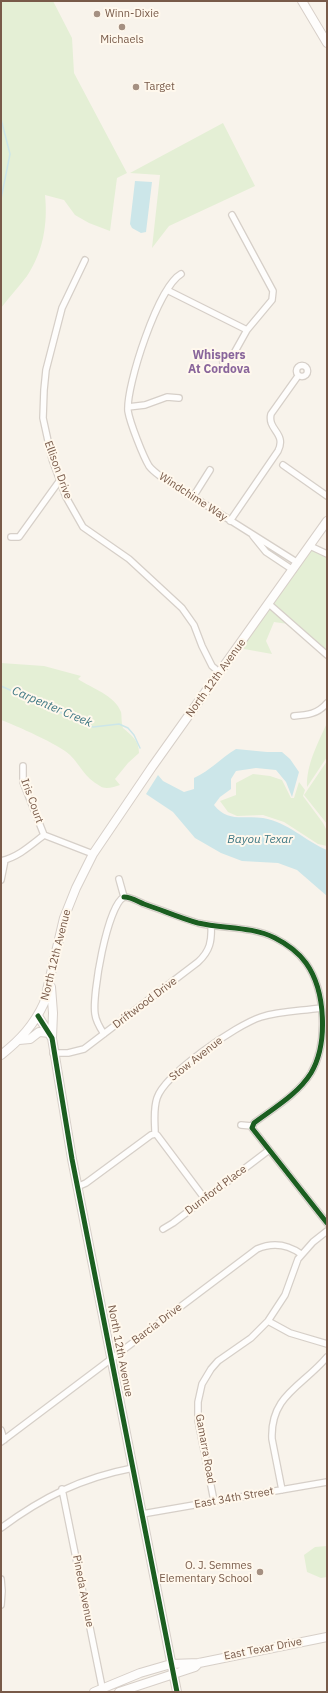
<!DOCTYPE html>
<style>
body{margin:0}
#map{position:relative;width:328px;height:1693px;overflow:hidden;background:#f8f3eb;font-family:"IBM Plex Sans",sans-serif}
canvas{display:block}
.frame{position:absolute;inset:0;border:2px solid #785a49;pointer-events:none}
</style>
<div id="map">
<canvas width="328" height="1693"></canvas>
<div class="frame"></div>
</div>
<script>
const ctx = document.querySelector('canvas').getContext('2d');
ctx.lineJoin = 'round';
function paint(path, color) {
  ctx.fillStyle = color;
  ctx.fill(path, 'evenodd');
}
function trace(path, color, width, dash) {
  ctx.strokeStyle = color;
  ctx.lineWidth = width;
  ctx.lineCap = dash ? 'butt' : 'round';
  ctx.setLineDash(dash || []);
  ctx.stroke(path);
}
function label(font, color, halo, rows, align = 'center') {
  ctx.font = font + ' "IBM Plex Sans",sans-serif';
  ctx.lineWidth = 4;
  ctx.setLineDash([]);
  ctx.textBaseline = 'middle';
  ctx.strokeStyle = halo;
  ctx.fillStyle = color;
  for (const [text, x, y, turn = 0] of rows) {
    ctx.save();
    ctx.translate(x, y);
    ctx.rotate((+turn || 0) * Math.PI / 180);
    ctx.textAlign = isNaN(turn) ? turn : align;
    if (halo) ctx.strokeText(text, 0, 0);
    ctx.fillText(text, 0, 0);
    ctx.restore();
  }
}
paint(new Path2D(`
 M1 1H53L72 38 74 73 127 173 117 178 110 231 89 223 75 215 64 200 45 195C48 224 43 252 27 276 19 287 9 297 1 308Z
 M223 123 255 186 169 226 152 248 160 175 130 173Z
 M310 546 327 554V655L269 604Z
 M269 608 288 624 274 622 266 641 272 654 244 649 241 647Z
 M1 663 44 666 81 676 78 679C91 688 115 695 121 712 122 717 121 722 123 728 132 736 139 740 139 753L128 763 115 779 120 785C114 787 105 790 100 786 84 777 81 766 70 755 60 745 15 725 1 720Z
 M327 723V757L307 787C306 765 318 743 327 723Z
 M327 761V824L304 795Z
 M253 774 270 776 282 780 291 798H294L299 782 305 790 303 796 323 823 327 831V846L318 844 284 822 263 815 237 816 228 812 220 801 236 795V783Z
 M327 1546V1577L321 1578 307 1572 304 1555 315 1547Z`), '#e4efd5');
paint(new Path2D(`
 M135 181 152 182 146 232 141 233 132 228 130 224Z
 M236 749 267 752H282L290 759 299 772 292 797 286 782 276 770 256 768 236 771 231 779V789L220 797 214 805C228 823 244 815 263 818 288 822 305 841 327 850V896L297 870 278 863 242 861 221 853 195 838 173 812 146 794 158 775 163 781 184 792 194 789V778C210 771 221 758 236 749Z`), '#cce6e9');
trace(new Path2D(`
 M1 119 10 154 1 199
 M1 686 93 727 119 724 128 728 134 735 140 748`), '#cce6e9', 1.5);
const street = new Path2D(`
 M85 260 62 308 46 370 44 390 43 418 52 459 66 497 83 527 129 559 182 608 194 625 202 646 212 666 220 673
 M181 274C158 287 126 386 128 411 130 423 143 456 149 466 152 470 156 473 160 476L298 563
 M167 290 247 330
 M223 362 233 355 247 330 272 300 273 291 232 215
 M296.5 371a5.5 5.5 0 1 1 11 0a5.5 5.5 0 1 1-11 0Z
 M128 407 145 405 167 397 179 398
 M283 465 327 496
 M193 497 210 470
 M230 521 278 451C287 433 267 430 271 414L298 376
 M253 536 266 552 293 570
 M11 537H19L60 480
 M310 546 327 554
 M269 604 327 655
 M294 716C307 715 318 714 327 703
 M23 766V782L44 835
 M1 861C18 857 30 846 44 835L93 854
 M119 879 124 897
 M1 880 5 860
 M124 897C131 897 137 901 144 904 162 910 180 918 198 923 224 929 251 926 275 938 287 944 298 952 306 963 326 991 328 1044 311 1073 298 1094 274 1108 254 1123L252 1128 327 1223
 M104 1034C100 1028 96 1022 95 1014 92 995 107 906 124 897
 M53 1053H68L84 1049 198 962C210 951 212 941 211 925
 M241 1125 252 1126
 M155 1134C155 1122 153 1110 157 1098 165 1074 236 1025 261 1017 280 1011 301 1011 321 1008
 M155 1134 157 1135 205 1199
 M77 1187 86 1183 151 1135 155 1134
 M163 1229 173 1223 269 1150
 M268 1321 290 1333 327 1344
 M1 1430 4 1440
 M1 1442 257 1249C273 1242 287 1244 301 1254
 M62 1489 103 1692
 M282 1490 272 1439C270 1395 303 1386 327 1357
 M214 1501 198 1420V1402L202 1384 211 1369 218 1361 251 1338 268 1321 285 1295 298 1259 313 1242 327 1231
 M142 1514 327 1482
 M1 1528C43 1497 81 1478 133 1468
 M1 1579 2 1591 1 1605`);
const secondary = new Path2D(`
 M302 1 327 43
 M51 987 53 1013 52 1038
 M38 1016 52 1038 72 1159 177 1692
 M19 1040 30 1039 39 1032 50 1033
 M1 1055C20 1040 34 1025 44 1003L64 918 76 888 93 854 152 767 327 521
 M94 1692 140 1673 171 1664 199 1663 327 1637
 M119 1692 195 1667 199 1663`);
trace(street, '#d6cfc8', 8);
trace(secondary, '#d7cfc8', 10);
trace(street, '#fefdfc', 5.5);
trace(secondary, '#fefdfc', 8);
trace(new Path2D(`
 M124 897C131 897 137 901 144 904 162 910 180 918 198 923 224 929 251 926 275 938 287 944 298 952 306 963 326 991 328 1044 311 1073 298 1094 274 1108 254 1123L252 1128 327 1223
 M38 1016 52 1038 72 1159 177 1692`), '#1b5e20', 5);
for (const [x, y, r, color] of [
 [97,14,4,"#a59082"],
 [122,27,4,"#a59082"],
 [136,87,4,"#a59082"],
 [260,1572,4,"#a59082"]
]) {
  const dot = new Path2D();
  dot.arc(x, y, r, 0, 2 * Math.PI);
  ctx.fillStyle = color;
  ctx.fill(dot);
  trace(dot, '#fff8ed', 1.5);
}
label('11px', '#785a49', '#fff8ed', [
 ["Winn-Dixie",105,14],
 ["Michaels",122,40,"center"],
 ["Target",144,87],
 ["O. J. Semmes",252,1566,"right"],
 ["Elementary School",252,1579,"right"]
], 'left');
label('11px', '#785a49', '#fff8ed', [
 ["Ellison Drive",58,470,70],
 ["Windchime Way",193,497,33],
 ["North 12th Avenue",216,678,-54],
 ["Iris Court",32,801,70],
 ["North 12th Avenue",56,955,-76],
 ["Driftwood Drive",145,1003,-37],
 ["Stow Avenue",196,1059,-38],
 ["Durnford Place",216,1190,-37],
 ["Barcia Drive",157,1324,-37],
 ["North 12th Avenue",120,1351,79],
 ["Gamarra Road",205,1449,80],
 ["East 34th Street",234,1498,-10],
 ["Pineda Avenue",83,1591,79],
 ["East Texar Drive",263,1649,-11]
]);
label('bold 12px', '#89659b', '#fff8ed', [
 ["Whispers",219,356],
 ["At Cordova",219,370]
]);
label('italic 12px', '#3f7884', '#fff8ed', [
 ["Carpenter Creek",52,707,23],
 ["Bayou Texar",260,840]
]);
</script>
